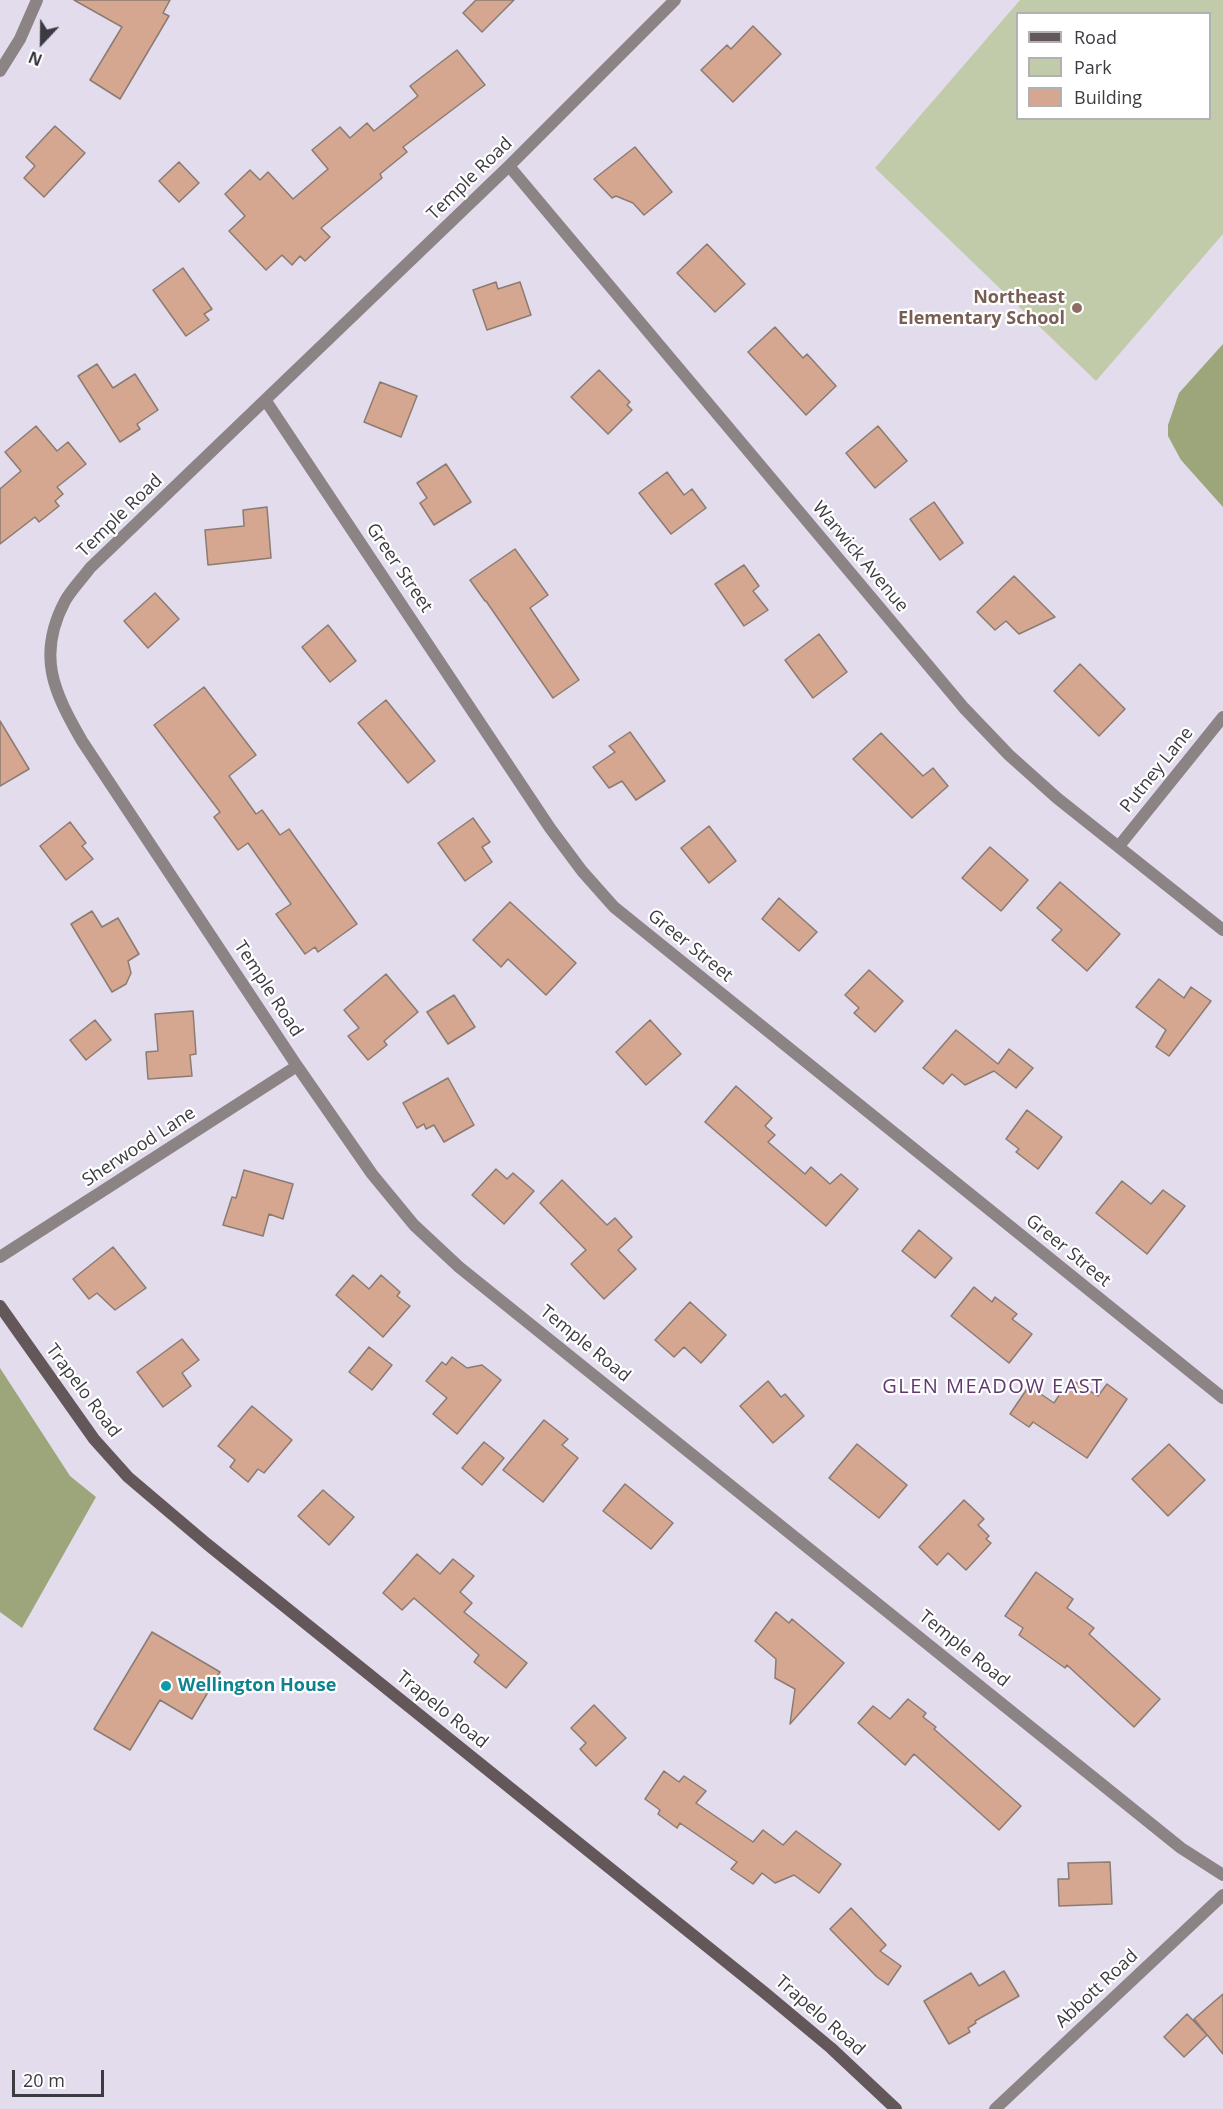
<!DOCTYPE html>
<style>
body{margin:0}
#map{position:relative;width:1223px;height:2109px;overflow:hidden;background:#e2dced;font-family:"Open Sans",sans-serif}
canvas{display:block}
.legend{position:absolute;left:1016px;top:12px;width:195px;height:108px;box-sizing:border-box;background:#fff;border:2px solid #b1b1b3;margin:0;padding:8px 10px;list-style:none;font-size:18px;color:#3d3b42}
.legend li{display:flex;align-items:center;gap:12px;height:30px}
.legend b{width:30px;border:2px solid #b1b1b3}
.north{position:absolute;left:12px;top:12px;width:60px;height:60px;-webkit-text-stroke:4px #fff;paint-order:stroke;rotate:202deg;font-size:16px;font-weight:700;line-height:24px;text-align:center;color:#3d3b42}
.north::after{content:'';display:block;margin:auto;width:21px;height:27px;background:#3d3b42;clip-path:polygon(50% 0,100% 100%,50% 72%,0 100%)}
.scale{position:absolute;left:12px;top:2070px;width:92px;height:27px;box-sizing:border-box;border:3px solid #3d3b42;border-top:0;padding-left:8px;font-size:18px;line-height:21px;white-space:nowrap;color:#3d3b42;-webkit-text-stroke:4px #fff;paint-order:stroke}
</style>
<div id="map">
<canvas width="1223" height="2109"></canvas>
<ul class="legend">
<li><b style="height:8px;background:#635759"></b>Road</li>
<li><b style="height:16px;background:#c2cba9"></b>Park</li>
<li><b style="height:16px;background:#d5a791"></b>Building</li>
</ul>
<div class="north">N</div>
<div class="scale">20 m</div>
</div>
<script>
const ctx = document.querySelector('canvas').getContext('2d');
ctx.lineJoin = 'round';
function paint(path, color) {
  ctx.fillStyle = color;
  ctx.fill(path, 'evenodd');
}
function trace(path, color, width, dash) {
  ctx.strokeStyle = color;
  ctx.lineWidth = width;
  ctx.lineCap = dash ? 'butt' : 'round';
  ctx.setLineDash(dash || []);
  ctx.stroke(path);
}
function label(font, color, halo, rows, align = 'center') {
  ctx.font = font + ' "Open Sans",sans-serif';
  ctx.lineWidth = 4.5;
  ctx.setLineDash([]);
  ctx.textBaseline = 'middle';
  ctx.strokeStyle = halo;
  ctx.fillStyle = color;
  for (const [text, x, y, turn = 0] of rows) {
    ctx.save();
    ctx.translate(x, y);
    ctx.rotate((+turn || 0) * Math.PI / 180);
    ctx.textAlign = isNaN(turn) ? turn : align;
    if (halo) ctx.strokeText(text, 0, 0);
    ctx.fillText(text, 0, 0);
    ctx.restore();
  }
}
paint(new Path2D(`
 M1020 0H1223V234L1096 381 875 168ZM1018 14H1210V118H1018Z`), '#c2cba9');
paint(new Path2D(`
 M1223 344V507L1181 460 1168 436V425L1179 393Z
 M0 1368 70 1476 96 1497 22 1628 0 1612Z`), '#9ca67a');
const building = new Path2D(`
 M74 0H170L163 13 169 16 120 99 90 80 122 27Z
 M476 0H514L482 32 463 13Z
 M753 26 781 54 733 102 701 70 727 45 731 49Z
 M457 50 485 85 403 147 407 152 380 174 382 178 321 228 330 237 305 261 300 256 292 265 282 255 266 270 229 231 245 216 225 194 250 170 260 180 268 172 293 199 328 169 312 150 340 127 350 138 367 123 374 131 418 96 410 86Z
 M55 126 85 153 44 197 24 178 35 166 26 157Z
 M635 147 672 192 644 215 633 203 616 196 612 198 594 179Z
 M179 162 199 183 179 202 159 181Z
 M707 244 745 284 715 312 677 273Z
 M183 268 212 309 204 314 209 320 186 336 153 290Z
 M496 282 498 289 520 282 531 315 487 330 473 290Z
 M775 327 803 358 807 354 836 386 806 415 748 352Z
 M97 364 113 388 135 374 158 410 137 424 140 429 120 442 78 376Z
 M599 370 630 402 627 405 632 410 608 434 571 397Z
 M380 382 417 396 401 437 364 422Z
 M36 426 57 451 68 442 86 464 57 487 63 494 55 501 59 506 39 522 35 517 0 544V489L21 471 5 452Z
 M878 426 907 461 875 488 846 453Z
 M446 464 471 502 434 525 420 503 427 498 417 483Z
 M667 472 684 495 692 489 706 508 671 534 639 493Z
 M934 502 963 543 940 560 910 519Z
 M267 507 271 558 208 565 205 530 244 526 243 510Z
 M515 549 548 595 530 608 579 680 553 698 486 601H485L470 580Z
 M744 565 759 586 753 591 768 610 744 626 715 584Z
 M1014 576 1055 617 1019 634 1006 621 995 630 977 612Z
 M155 593 179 619 148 648 124 621Z
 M328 625 356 661 330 682 302 647Z
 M819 634 847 672 813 698 785 660Z
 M1080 664 1125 709 1099 736 1054 691Z
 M204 687 256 755 229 776 256 814 262 810 280 835 289 829 357 924 318 952 315 947 305 954 276 914 291 904 248 843 238 850 214 817 220 812 154 725Z
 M386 700 435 761 408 783 358 723Z
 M0 721 29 769 0 786Z
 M630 732 665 781 636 800 622 781 609 788 593 767 615 752 609 746Z
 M881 733 923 776 933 768 948 786 912 818 853 759Z
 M473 818 490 842 482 847 492 862 465 881 438 843Z
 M70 822 86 843 82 846 93 859 66 880 40 846Z
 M709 826 736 861 709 883 681 848Z
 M990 847 1028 880 1001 911 962 878Z
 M1060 882 1120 934 1087 971 1052 940 1062 930 1037 908Z
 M779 898 817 932 799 951 762 919Z
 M510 902 576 963 546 995 508 959 501 967 473 940Z
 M92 911 102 927 118 918 139 954 128 961 131 973 126 984 112 992 71 924Z
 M869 970 903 1001 875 1032 854 1013 859 1008 845 995Z
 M386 974 418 1012 384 1041 387 1045 368 1060 348 1036 359 1028 344 1010Z
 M1159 979 1184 998 1191 987 1211 1001 1169 1056 1156 1047 1166 1030 1136 1007Z
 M454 995 475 1027 448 1044 427 1012Z
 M193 1011 196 1054 190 1055 192 1076 148 1079 146 1052 158 1051 155 1014Z
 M95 1020 111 1040 86 1060 70 1040Z
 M650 1020 681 1054 646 1085 616 1052Z
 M956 1030 998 1064 1009 1049 1033 1068 1016 1088 994 1071 965 1085 952 1074 943 1084 923 1068Z
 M448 1078 474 1125 444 1142 434 1125 426 1129 424 1124 417 1128 403 1103Z
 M736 1086 772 1118 765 1126 775 1135 768 1142 805 1174 811 1167 830 1184 841 1174 858 1189 826 1226 705 1122Z
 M1027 1110 1062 1137 1038 1169 1016 1152 1019 1149 1006 1139Z
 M496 1169 507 1179 513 1173 534 1191 504 1224 472 1195Z
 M244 1170 293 1184 283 1219 269 1214 263 1236 223 1225 232 1197 236 1198Z
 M562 1180 607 1225 615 1218 632 1237 618 1250 636 1269 604 1299 571 1264 586 1250 540 1203Z
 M1122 1181 1151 1204 1163 1190 1185 1206 1147 1254 1096 1213Z
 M919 1230 952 1258 935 1278 902 1251Z
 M113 1247 146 1288 115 1310 97 1293 89 1299 73 1279Z
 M353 1275 369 1289 381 1275 400 1292 397 1296 410 1306 383 1337 336 1295Z
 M974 1287 992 1302 995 1297 1017 1314 1012 1319 1032 1334 1009 1363 951 1316Z
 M690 1302 726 1335 701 1363 684 1347 674 1357 655 1340Z
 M182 1339 199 1360 182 1373 191 1386 163 1407 137 1372Z
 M369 1347 392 1365 372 1390 349 1372Z
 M452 1357 467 1368 482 1365 501 1380 457 1434 433 1414 447 1398 426 1381 442 1362 446 1365Z
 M768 1381 781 1397 785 1394 804 1416 773 1443 740 1406Z
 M1075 1382 1098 1396 1107 1384 1127 1399 1087 1458 1033 1422 1029 1427 1010 1414 1029 1386 1054 1403 1062 1391 1066 1394Z
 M252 1406 292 1440 264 1473 258 1469 248 1482 230 1467 235 1460 218 1446Z
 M544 1420 568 1439 562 1445 578 1458 543 1502 503 1470Z
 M484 1442 504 1458 482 1485 462 1468Z
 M857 1444 907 1485 879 1518 829 1478Z
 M1169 1444 1205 1480 1168 1516 1132 1479Z
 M625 1484 673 1523 651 1549 603 1511Z
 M323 1490 354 1517 329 1545 298 1516Z
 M964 1500 984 1519 978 1525 989 1536 986 1539 991 1543 966 1570 948 1553 937 1565 919 1547Z
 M417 1554 440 1574 453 1559 474 1576 460 1592 472 1603 464 1612 527 1663 506 1688 474 1662 479 1655 414 1598 402 1610 383 1593Z
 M1036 1572 1073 1599 1067 1608 1094 1628 1089 1634 1160 1699 1134 1727 1067 1665 1065 1668 1019 1635 1023 1628 1005 1616Z
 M776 1612 789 1623 792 1619 844 1663 790 1724 795 1689 775 1678 776 1659 755 1641Z
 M152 1632 220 1672 192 1719 160 1700 130 1750 94 1729Z
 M908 1699 926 1713 923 1717 936 1727 934 1729 1021 1806 999 1830 914 1754 905 1765 858 1723 873 1706 890 1719Z
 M594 1705 626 1738 596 1766 580 1749 586 1743 571 1728Z
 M664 1771 679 1782 684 1776 706 1791 696 1803 753 1842 763 1830 783 1845 796 1831 841 1864 819 1893 794 1875 775 1883 762 1873 753 1884 731 1869 737 1862 680 1823 677 1828 658 1814 660 1810 645 1799Z
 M1110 1862 1112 1904 1059 1906 1058 1879H1069L1068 1863Z
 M851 1908 886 1945 880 1951 901 1966 888 1985 877 1977 830 1929Z
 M1004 1971 1019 1996 975 2021 976 2023 968 2028 970 2032 949 2044 924 2001 971 1973 979 1986Z
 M1223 1994V2054L1194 2019Z
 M1187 2014 1207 2035 1184 2057 1164 2037Z`);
paint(building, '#d5a791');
trace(building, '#8b7b73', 1.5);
trace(new Path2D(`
 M675 0 509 166 90 568C82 579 71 590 65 601 36 656 54 692 82 741L297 1066 372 1174 414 1225 459 1267 1181 1848 1223 1875
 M0 71 20 39 37 0
 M509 166 964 708 1009 755 1057 798 1223 930
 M266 401 550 828 582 871 614 907 1223 1398
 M1119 846 1223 717
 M0 1257 297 1066
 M995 2109 1223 1895`), '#8b8384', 12);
trace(new Path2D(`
 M0 1306 94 1439 128 1477 207 1544 765 1993 831 2048 896 2109`), '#635759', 12);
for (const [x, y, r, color] of [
 [1077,308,6,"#8d6e63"],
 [166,1686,6,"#0f9aa8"]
]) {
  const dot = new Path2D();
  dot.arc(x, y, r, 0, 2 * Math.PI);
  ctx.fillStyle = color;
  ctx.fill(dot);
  trace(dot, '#fff', 2);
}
label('18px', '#3d3b42', '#fff', [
 ["Temple Road",470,179,-44],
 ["Temple Road",120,516,-44],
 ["Warwick Avenue",860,557,50],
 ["Greer Street",399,568,56],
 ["Putney Lane",1157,770,-51],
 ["Greer Street",690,946,39],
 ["Temple Road",268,989,57],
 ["Sherwood Lane",139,1147,-33],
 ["Greer Street",1068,1251,39],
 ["Temple Road",585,1344,39],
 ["Trapelo Road",83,1391,53],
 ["Temple Road",964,1649,39],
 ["Trapelo Road",442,1710,39],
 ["Abbott Road",1097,1989,-43],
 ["Trapelo Road",820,2016,41]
]);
label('bold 18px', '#785e54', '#fff', [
 ["Northeast",1065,298],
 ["Elementary School",1065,319]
], 'right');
label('bold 18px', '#0d838f', '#fff', [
 ["Wellington House",178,1686]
], 'left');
ctx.letterSpacing = '1.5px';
label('20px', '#5f3870', '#fff', [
 ["GLEN MEADOW EAST",993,1387]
]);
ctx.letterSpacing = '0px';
</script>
